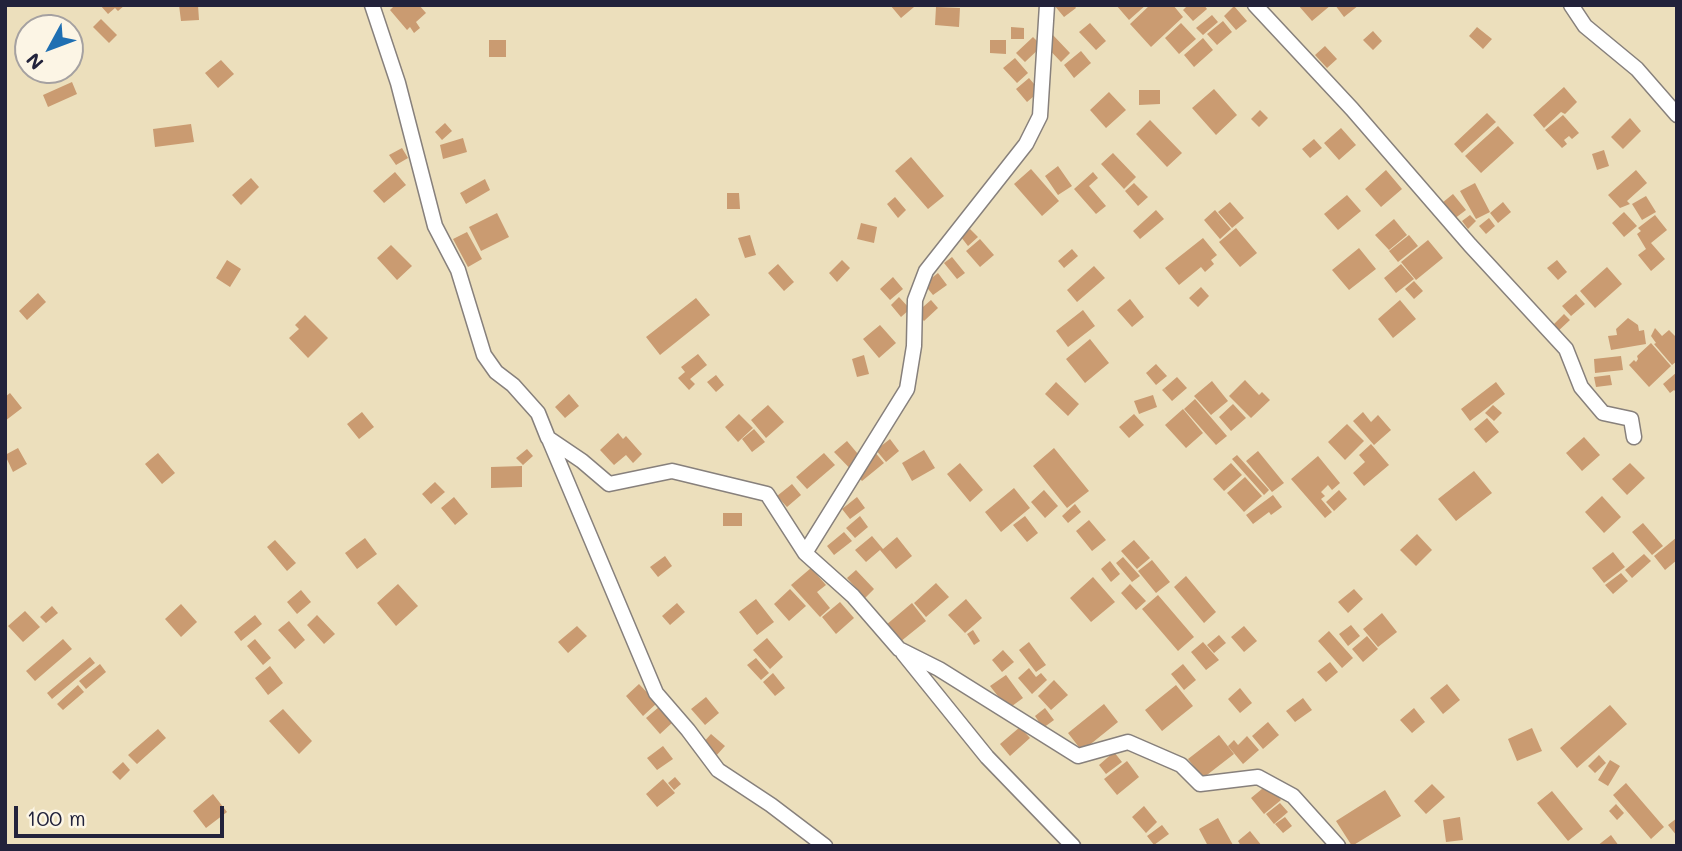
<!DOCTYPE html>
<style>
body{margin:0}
#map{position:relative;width:1682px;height:851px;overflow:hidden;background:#ecdfbc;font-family:Mali,sans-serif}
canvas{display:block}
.frame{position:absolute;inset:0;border:7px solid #22223b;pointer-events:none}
.north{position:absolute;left:14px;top:14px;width:70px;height:70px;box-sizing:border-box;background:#fcf5e5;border:2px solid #a5a1a1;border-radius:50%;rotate:229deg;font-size:19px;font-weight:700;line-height:28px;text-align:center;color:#22223b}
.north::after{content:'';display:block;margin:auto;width:24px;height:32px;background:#1f6fb2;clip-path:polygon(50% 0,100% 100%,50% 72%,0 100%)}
.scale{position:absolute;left:14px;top:806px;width:210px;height:32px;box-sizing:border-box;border:4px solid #22223b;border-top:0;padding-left:9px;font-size:21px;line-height:24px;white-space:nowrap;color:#22223b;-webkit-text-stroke:5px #fcf5e5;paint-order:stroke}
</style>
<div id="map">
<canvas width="1682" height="851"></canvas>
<div class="frame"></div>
<div class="north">N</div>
<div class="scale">100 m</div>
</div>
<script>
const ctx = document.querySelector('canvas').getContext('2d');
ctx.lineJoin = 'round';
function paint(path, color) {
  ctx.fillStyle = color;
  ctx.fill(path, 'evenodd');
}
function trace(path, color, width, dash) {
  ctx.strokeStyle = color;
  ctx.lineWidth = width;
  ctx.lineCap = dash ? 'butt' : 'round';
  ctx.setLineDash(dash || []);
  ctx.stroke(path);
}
paint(new Path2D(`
 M100 5H125L118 11 115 8 108 14Z
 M179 5H198L199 20 181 21Z
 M395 5H419L426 13 416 22 420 28 414 33 410 27 407 30 390 10Z
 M890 5H912L914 7 901 18Z
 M1054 5H1074L1076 8 1064 17Z
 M1116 5H1146L1129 20Z
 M1150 5H1173L1183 17 1151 47 1130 24Z
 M1188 5H1204L1207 9 1193 21 1183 10Z
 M1298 5H1331L1312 21Z
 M1335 5H1359L1344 17Z
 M1234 6 1247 21 1236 30 1224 16Z
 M936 7 960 8 959 27 935 25Z
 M1212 15 1218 22 1203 35 1196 28Z
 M101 19 117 35 109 43 93 27Z
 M1223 21 1232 32 1217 45 1207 34Z
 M1090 23 1106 41 1096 50 1079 32Z
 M1181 23 1196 39 1179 54 1165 38Z
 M1011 27 1024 28V39H1011Z
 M1477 27 1492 39 1483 49 1469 36Z
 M1373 31 1382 41 1373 50 1363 40Z
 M1052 34 1070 53 1061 62 1043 43Z
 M1033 37 1042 46 1025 62 1016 53Z
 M1203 38 1213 50 1194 67 1184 55Z
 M489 40H506V57H489Z
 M990 40H1006V54L990 53Z
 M1325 46 1337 59 1327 68 1315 55Z
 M1081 51 1091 63 1074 78 1064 65Z
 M1015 58 1028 73 1017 83 1003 68Z
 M221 60 234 74 218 88 205 73Z
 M1029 78 1040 91 1027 102 1016 89Z
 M72 82 77 94 48 107 43 95Z
 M1564 87 1577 102 1565 114 1561 112 1544 128 1533 115Z
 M1214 89 1237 115 1216 135 1192 108Z
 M1139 90H1160V104L1139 105Z
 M1109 92 1126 110 1106 128 1090 110Z
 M1260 110 1268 118 1259 127 1251 119Z
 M1487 113 1496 122 1462 153 1454 144Z
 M1563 115 1579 133 1572 139 1569 136 1564 140 1567 144 1562 148 1545 130Z
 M1630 118 1641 131 1623 149 1611 137Z
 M1150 120 1182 153 1167 167 1136 134Z
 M445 123 452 131 442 140 435 132Z
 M191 124 194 142 155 147 153 129Z
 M1498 126 1514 143 1481 173 1465 156Z
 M1341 128 1356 145 1339 160 1324 143Z
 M463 138 467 152 443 159 440 145Z
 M1314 139 1322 148 1310 158 1302 149Z
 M402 148 408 158 396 165 389 155Z
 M1604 150 1609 166 1597 170 1592 154Z
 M1113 153 1136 177 1124 189 1101 164Z
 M911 157 944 196 928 209 895 171Z
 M1058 166 1072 186 1058 195 1045 176Z
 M1031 169 1059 201 1042 216 1014 184Z
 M1386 170 1402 189 1381 207 1365 189Z
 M1636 170 1647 183 1627 201 1630 204 1620 208 1608 195Z
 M395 172 406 185 384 203 373 191Z
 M1093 172 1098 178 1089 186 1106 206 1096 214 1074 189Z
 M251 178 259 187 241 205 232 195Z
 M485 179 490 190 466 204 460 193Z
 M1134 183 1148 197 1138 206 1125 191Z
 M1475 183 1490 212 1476 219 1460 191Z
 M727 193H739L740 209H727Z
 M1453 194 1466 210 1454 219 1442 203Z
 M1347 195 1361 211 1338 230 1324 214Z
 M1646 196 1656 212 1642 220 1632 204Z
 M895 197 906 210 898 218 887 204Z
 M1230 202 1244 218 1232 228 1218 212Z
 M1503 202 1511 212 1498 223 1490 213Z
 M1156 210 1164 219 1140 239 1133 231Z
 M1215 210 1231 229 1220 239 1204 220Z
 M1624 212 1637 226 1624 237 1612 223Z
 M497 213 509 237 481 251 469 227Z
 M1470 215 1476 221 1468 229 1462 221Z
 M1655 215 1667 230 1651 243 1665 259 1651 271 1638 255 1646 249 1637 234 1641 231 1638 228Z
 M1489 218 1495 226 1486 234 1479 226Z
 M1394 219 1407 235 1389 250 1375 235Z
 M861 223 877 227 874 243 857 239Z
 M1236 228 1257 253 1240 267 1219 242Z
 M970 229 978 237 968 246 961 237Z
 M467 232 482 259 468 267 453 239Z
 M750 235 756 255 745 258 738 238Z
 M1409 235 1418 246 1398 262 1389 251Z
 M1203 238 1217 255 1211 260 1214 264 1205 272 1201 267 1179 285 1165 268Z
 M980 239 994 255 980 267 966 251Z
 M1428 240 1443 258 1416 280 1401 262Z
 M391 245 412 266 397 280 377 258Z
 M1359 248 1376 269 1349 290 1332 270Z
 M1072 249 1078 256 1064 268 1058 261Z
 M952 257 965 273 957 279 944 263Z
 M227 260 241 269 230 287 216 278Z
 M842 260 850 268 837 282 829 273Z
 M1557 260 1567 272 1558 280 1547 268Z
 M778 264 794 282 784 291 768 273Z
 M1401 264 1414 279 1396 293 1384 278Z
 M1094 266 1105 278 1077 302 1067 290Z
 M1607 267 1622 284 1595 308 1580 291Z
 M938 273 947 285 933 295 924 284Z
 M893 277 903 289 890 300 880 289Z
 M1414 281 1423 291 1414 299 1405 289Z
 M1201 287 1209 296 1198 307 1189 298Z
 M38 293 46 302 27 320 19 311Z
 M1576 294 1585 304 1571 316 1562 306Z
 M899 297 910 309 901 317 891 305Z
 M696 298 710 315 660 355 646 337Z
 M1130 299 1144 317 1132 327 1117 310Z
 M931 300 938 308 924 321 916 313Z
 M1400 300 1416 319 1393 338 1378 319Z
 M1083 310 1095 326 1068 347 1056 331Z
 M1564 314 1570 320 1556 333 1551 327Z
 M305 315 328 338 308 358 289 338 299 329 295 325Z
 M1628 318 1638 325 1639 331 1644 330 1646 344 1611 350 1608 336 1617 335 1616 329Z
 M880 325 896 343 879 358 863 339Z
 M1655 328 1662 336 1669 330 1677 338V361L1672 365 1654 344 1656 343 1651 336Z
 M1090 339 1109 363 1085 383 1066 359Z
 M1651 343 1671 366 1649 387 1629 365 1634 360 1636 362 1638 359 1637 356Z
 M698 354 707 365 690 379 695 384 689 390 678 378 685 372 681 367Z
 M864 355 869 374 857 377 852 359Z
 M1621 356 1623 370 1595 373 1594 359Z
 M1156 364 1167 376 1156 385 1146 373Z
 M1677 372V393L1674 390 1670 393 1663 384Z
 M716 375 724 385 716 392 707 382Z
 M1610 375 1612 385 1596 387 1594 377Z
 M1177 377 1187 388 1172 401 1162 390Z
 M1245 380 1259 395 1262 392 1270 400 1251 418 1229 396Z
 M1212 381 1228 401 1211 415 1194 396Z
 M1056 382 1079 404 1068 416 1045 394Z
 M1496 382 1505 394 1470 421 1461 409Z
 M10 393 22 408 5 421V397Z
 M569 394 579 406 565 418 555 407Z
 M1153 395 1157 407 1139 414 1134 401Z
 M1195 399 1227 436 1216 445 1184 409Z
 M1233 404 1246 418 1231 431 1219 417Z
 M768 405 784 422 766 438 751 420Z
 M1493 405 1502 413 1494 421 1485 413Z
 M1183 409 1203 433 1186 448 1165 425Z
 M362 412 374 427 359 439 347 424Z
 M1363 412 1371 422 1378 415 1391 430 1374 445 1353 421Z
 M739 414 753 428 738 442 725 427Z
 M1134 414 1144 425 1129 438 1119 427Z
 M1487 418 1499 432 1486 443 1474 429Z
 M1347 424 1364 441 1345 460 1328 442Z
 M754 429 765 442 752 452 742 439Z
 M618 433 623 439 626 436 642 454 633 463 626 455 614 465 600 450Z
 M1584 437 1600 455 1582 471 1566 453Z
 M890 439 899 451 886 462 876 450Z
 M847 441 863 460 874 451 884 463 862 481 834 452Z
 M1371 444 1389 465 1364 486 1353 473 1365 462 1359 455Z
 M18 448 27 464 13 472 5 455Z
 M1054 448 1089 491 1067 508 1033 466Z
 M527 449 533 456 523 465 516 458Z
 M924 450 935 468 912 481 902 463Z
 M1258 451 1284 483 1272 492 1246 461Z
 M158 453 175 473 162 484 145 464Z
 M824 453 835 465 807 489 796 477Z
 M1237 455 1269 490 1264 495 1232 459Z
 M1318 456 1340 483 1332 490 1328 485 1321 492 1325 496 1321 499 1332 512 1325 518 1291 479Z
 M960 463 983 490 970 502 947 474Z
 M1231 463 1242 475 1224 491 1213 479Z
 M1630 463 1645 478 1627 495 1612 479Z
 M522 466V487L491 488V467Z
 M1474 471 1492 493 1456 521 1438 499Z
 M1245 477 1262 496 1244 512 1227 493Z
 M435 482 445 492 431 504 422 494Z
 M792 484 801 495 787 507 777 496Z
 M1014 488 1030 508 1001 532 985 512Z
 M1044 490 1058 506 1045 518 1031 502Z
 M1339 490 1347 499 1334 511 1326 502Z
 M1273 495 1282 507 1271 515 1269 512 1253 524 1246 515Z
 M1602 496 1621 517 1604 533 1585 512Z
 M454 497 468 514 455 525 441 508Z
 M857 497 865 508 850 519 842 509Z
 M1075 504 1081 512 1068 523 1062 516Z
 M723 513H742V526H723Z
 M860 516 868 527 855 538 846 528Z
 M1025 516 1038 533 1027 542 1013 525Z
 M1089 520 1106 540 1092 551 1076 531Z
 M1643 523 1663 546 1652 555 1632 532Z
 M844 532 852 541 834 555 827 546Z
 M1417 534 1432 550 1416 566 1400 550Z
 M872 536 883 549 897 537 912 556 896 569 880 550 866 562 855 550Z
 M1677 537V560L1665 570 1654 556Z
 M365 538 377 554 357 569 345 553Z
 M275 540 296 563 287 571 267 547Z
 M1134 540 1150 558 1137 569 1121 551Z
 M1613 552 1625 567 1604 583 1592 568Z
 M1644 554 1651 561 1632 578 1625 570Z
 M665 556 672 566 658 577 650 567Z
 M1123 557 1140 576 1132 582 1116 563Z
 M1152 560 1170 582 1156 593 1138 571Z
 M1110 561 1120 574 1111 582 1101 569Z
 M811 568 826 585 817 592 830 608 820 617 791 585Z
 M856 570 874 589 865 598 847 578Z
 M1621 573 1628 581 1613 594 1605 585Z
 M1186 576 1216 612 1204 623 1174 587Z
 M1093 577 1115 602 1091 622 1070 598Z
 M936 583 949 597 926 617 914 603Z
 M398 584 418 606 396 626 377 603Z
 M1130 584 1146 601 1136 610 1121 593Z
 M790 589 806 606 789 621 774 604Z
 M1354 589 1363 599 1348 613 1338 602Z
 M301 590 311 602 297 614 287 602Z
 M1158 595 1194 637 1178 651 1142 609Z
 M756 599 774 622 757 635 739 612Z
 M966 599 982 618 965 633 948 615Z
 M840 602 854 618 836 634 822 617Z
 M677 603 685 612 670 625 662 616Z
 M912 603 926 621 900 642 886 625Z
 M181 604 197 622 181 637 165 619Z
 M52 606 58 613 46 623 40 617Z
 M25 611 40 627 23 642 8 626Z
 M1382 613 1397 632 1378 647 1363 629Z
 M255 615 262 624 241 641 234 632Z
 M317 615 335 634 324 644 307 625Z
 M289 621 305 640 295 649 278 630Z
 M1351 625 1360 636 1348 646 1339 634Z
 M577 626 587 636 568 653 558 642Z
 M1244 626 1257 641 1244 652 1231 637Z
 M973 630 980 641 974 645 967 634Z
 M1329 631 1353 658 1342 668 1318 641Z
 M1219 635 1226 643 1214 653 1207 645Z
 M1367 636 1378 649 1363 662 1352 649Z
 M767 638 783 657 770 669 753 650Z
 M63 639 72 649 35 681 26 671Z
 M255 639 271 658 263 665 247 646Z
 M1029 642 1046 665 1036 672 1019 650Z
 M1203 642 1219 660 1206 670 1191 652Z
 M1003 650 1014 662 1002 672 992 660Z
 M90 657 95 663 52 699 47 693Z
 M756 658 769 673 761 680 747 665Z
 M1330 662 1338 672 1326 682 1317 672Z
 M100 664 106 672 86 689 79 681Z
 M1183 664 1196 680 1184 690 1171 674Z
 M270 666 283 683 268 695 255 678Z
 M1029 668 1036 677 1041 673 1047 680 1032 694 1018 678Z
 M773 673 785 688 775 696 763 682Z
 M1006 675 1023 698 1008 709 990 686Z
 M1054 680 1068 695 1051 710 1038 696Z
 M639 684 657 703 643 716 626 696Z
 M1447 684 1460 700 1443 714 1430 698Z
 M78 685 84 692 63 710 57 704Z
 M1176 685 1193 706 1162 731 1145 710Z
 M1240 688 1252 703 1240 713 1228 699Z
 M706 697 719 713 705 725 691 709Z
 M1303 698 1312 710 1295 722 1286 711Z
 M1104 704 1118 722 1082 751 1068 733Z
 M1610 705 1627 724 1577 768 1560 748Z
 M659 707 673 722 660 734 646 718Z
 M1045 708 1054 720 1043 728 1035 716Z
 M1414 708 1425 722 1412 733 1400 720Z
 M283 709 312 741 299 754 269 721Z
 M1268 722 1279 735 1263 749 1252 736Z
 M1020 727 1030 738 1010 756 1000 744Z
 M1532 728 1542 751 1517 761 1508 739Z
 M158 729 166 738 137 764 128 755Z
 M711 734 725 746 715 757 701 745Z
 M1219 735 1234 754 1203 778 1188 759Z
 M1247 736 1259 750 1243 764 1228 746 1234 740 1238 745Z
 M663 746 673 759 657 770 647 758Z
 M1114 752 1122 762 1106 774 1099 765Z
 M1599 755 1606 763 1595 773 1588 766Z
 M1610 760 1620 766 1608 786 1598 780Z
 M1127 761 1139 777 1117 795 1104 779Z
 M123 762 130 770 120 780 112 772Z
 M675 777 681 784 674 790 668 783Z
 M663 779 675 793 657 807 646 794Z
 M1626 783 1664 827 1651 839 1613 795Z
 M1268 784 1281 800 1264 814 1251 798Z
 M1432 784 1445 797 1426 814 1414 801Z
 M1385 790 1401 816 1352 846 1336 821Z
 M1552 791 1583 829 1568 841 1537 803Z
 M213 794 227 812 206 828 193 811Z
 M1280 803 1288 812 1274 824 1266 814Z
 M1616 804 1624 813 1617 820 1609 811Z
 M1144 806 1157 822 1146 833 1132 817Z
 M1285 817 1292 826 1283 833 1275 824Z
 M1460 817 1463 840 1446 842 1443 820Z
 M1218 818 1233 845 1231 846H1208L1199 829Z
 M1677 818V836L1668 825Z
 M1162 825 1169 834 1154 845 1147 836Z
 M1250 831 1262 846H1241L1238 841Z
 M1611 835 1619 846H1597Z`), '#ca9b71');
const street = new Path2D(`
 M372 5 398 83 435 226 458 270 484 355 496 372 513 385 538 413 548 438 582 461 609 484 672 471 767 494 805 553 853 596 899 649 939 669 1078 756 1128 742 1181 765 1200 784 1258 777 1293 796 1338 846
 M1255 5 1352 109 1470 245 1566 349 1581 387 1603 413 1631 419 1634 437
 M1571 5 1585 26 1637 69 1677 115
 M549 439 656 693 688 730 718 770 771 805 825 846
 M805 553 907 389 914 346 915 300 926 271 1026 144 1040 116 1047 5
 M903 653 987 757 1073 846`);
trace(street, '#87807c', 17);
trace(street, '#fff', 14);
</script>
